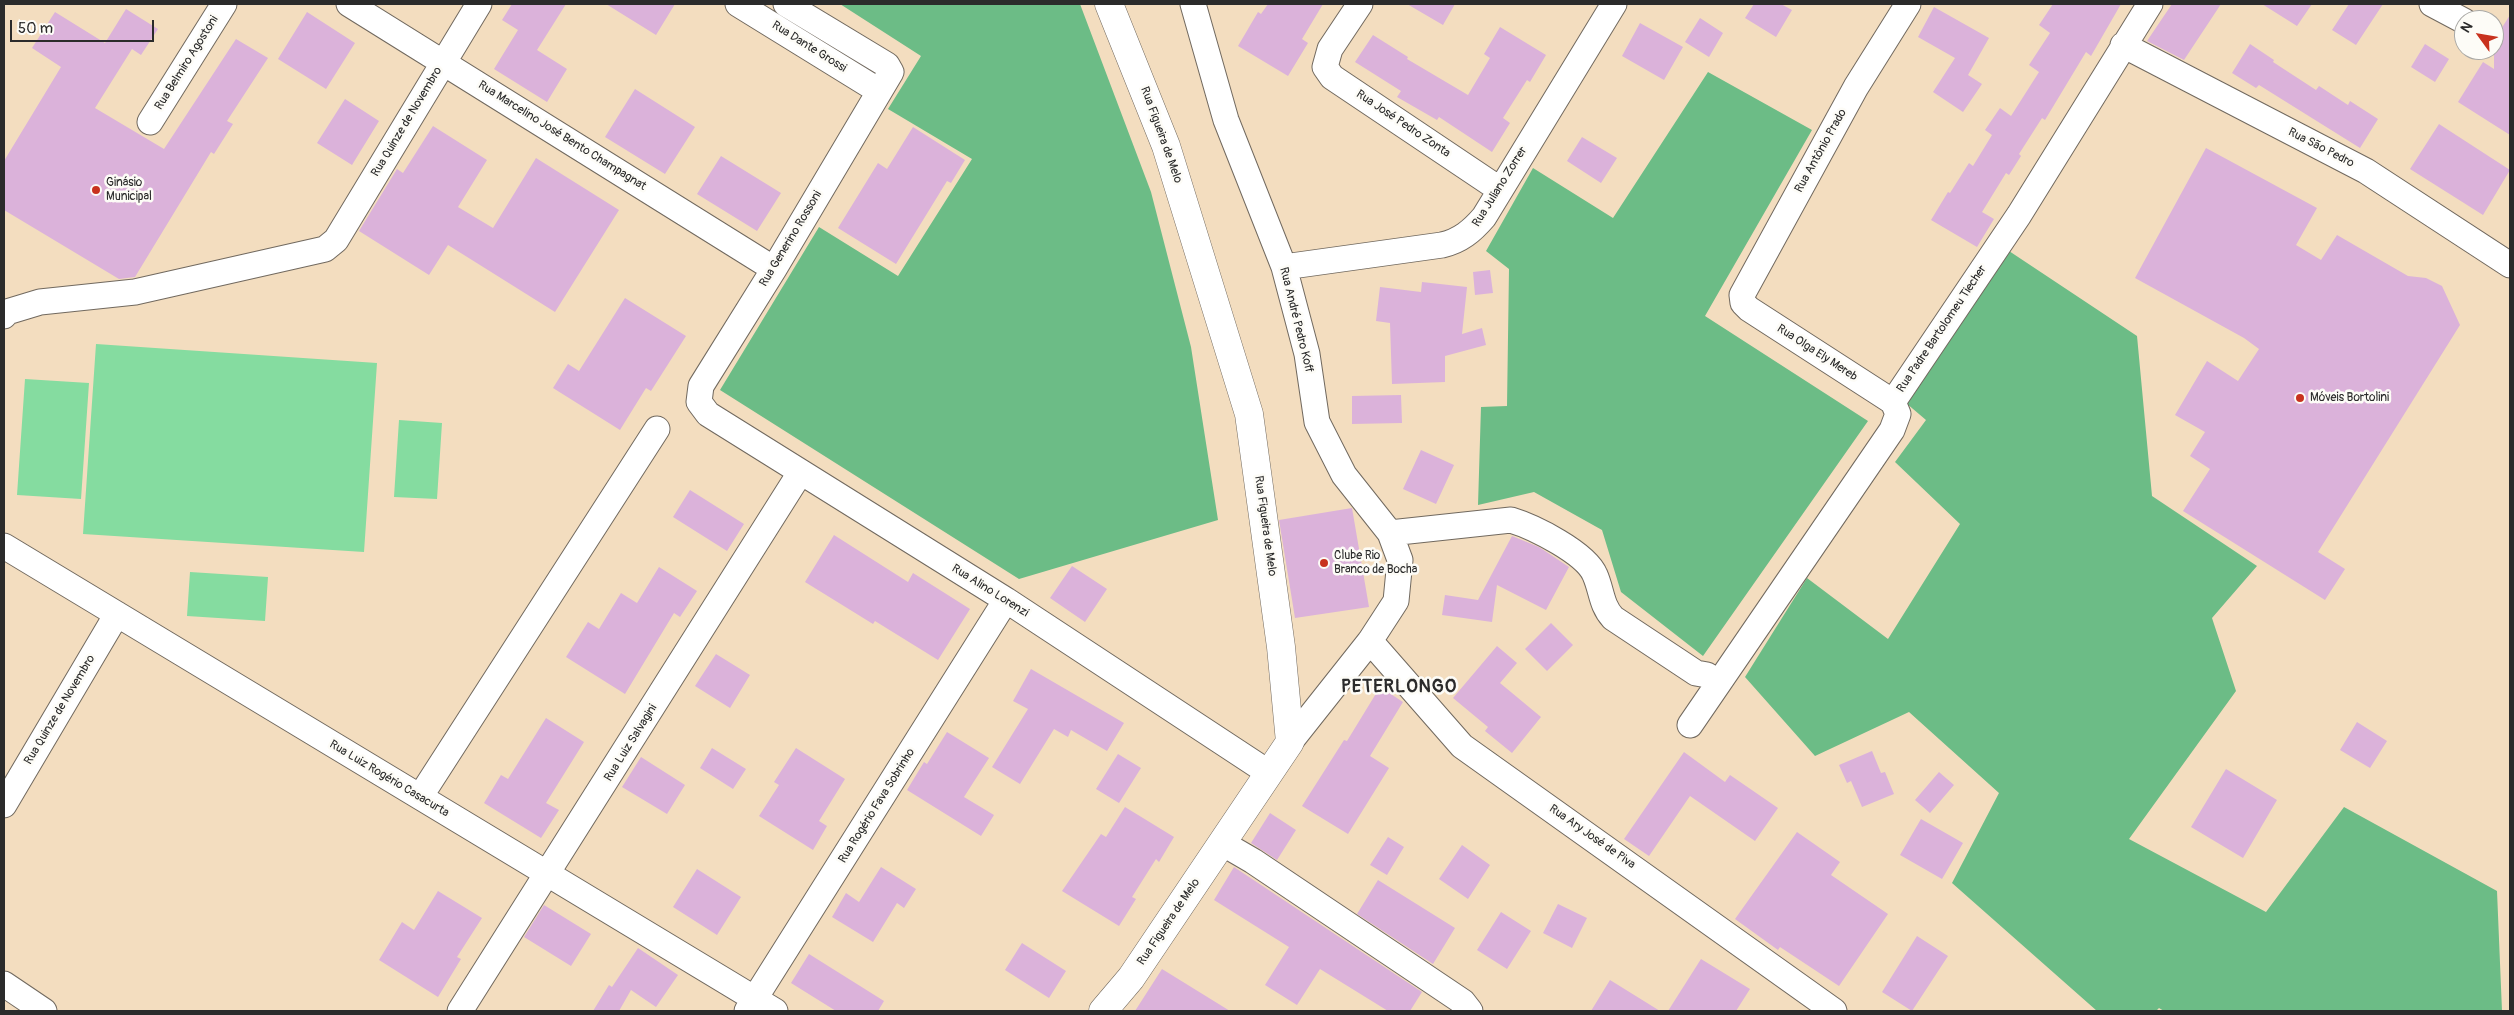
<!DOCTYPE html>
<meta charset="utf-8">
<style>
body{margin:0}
#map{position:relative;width:2514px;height:1015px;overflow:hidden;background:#f3ddbf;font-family:Pangolin,sans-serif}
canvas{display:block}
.frame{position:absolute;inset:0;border:5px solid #2b2b2b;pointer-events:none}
.north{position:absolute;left:2454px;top:10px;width:50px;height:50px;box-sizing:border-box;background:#fdfcf7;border:1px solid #a9a8a5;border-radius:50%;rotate:302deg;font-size:14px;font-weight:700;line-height:20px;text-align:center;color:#2b2b2b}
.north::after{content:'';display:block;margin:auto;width:18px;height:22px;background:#c8321e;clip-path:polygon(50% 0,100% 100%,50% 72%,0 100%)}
.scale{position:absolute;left:10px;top:20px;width:144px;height:22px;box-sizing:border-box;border:2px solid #2b2b2b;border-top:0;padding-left:6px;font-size:15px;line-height:18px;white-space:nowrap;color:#2b2b2b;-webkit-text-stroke:4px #fdfcf7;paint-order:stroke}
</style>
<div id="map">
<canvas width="2514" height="1015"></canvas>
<div class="frame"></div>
<div class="north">N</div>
<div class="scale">50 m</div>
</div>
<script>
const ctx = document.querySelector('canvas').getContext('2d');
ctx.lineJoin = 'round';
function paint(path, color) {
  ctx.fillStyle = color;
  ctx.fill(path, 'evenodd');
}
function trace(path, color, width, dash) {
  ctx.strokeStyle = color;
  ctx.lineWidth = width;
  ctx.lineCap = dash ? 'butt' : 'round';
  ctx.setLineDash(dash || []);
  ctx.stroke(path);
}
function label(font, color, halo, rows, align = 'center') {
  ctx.font = font + ' Pangolin,sans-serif';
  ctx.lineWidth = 5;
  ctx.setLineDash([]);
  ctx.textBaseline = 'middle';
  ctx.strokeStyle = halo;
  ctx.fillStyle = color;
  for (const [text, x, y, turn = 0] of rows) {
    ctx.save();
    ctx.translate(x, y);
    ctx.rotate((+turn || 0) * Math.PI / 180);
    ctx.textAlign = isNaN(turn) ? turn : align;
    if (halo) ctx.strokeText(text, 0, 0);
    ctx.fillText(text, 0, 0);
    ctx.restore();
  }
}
paint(new Path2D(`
 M96 344 377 363 364 552 83 534Z
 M25 379 89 383 81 499 17 495Z
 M399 420 442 423 437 499 394 497Z
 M190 572 268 577 265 621 187 616Z`), '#85dca0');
paint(new Path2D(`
 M840 4H1080L1151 192 1191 347 1218 520 1019 579 720 390 819 227 898 276 972 159 888 109 921 56Z
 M1708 72 1812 130 1705 316 1868 421 1703 656 1621 592 1602 530 1534 492 1478 505 1481 407 1507 406 1509 269 1486 251 1533 168 1613 218Z
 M2009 251 2137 336 2152 496 2257 566 2212 618 2236 691 2129 839 2266 912 2344 807 2497 891 2502 1011H2164L2159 1008 2156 1011H2097L1952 883 1999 793 1909 712 1815 756 1745 677 1807 578 1888 639 1960 524 1895 462 1926 420 1906 403Z`), '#6cbc86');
paint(new Path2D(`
 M512 4H566L537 50 567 69 547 102 494 69 518 30 502 20Z
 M606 4H675L656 35Z
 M1268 4H1323L1302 39 1308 43 1288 76 1238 46 1258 12 1261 14Z
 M1407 4H1455L1443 25Z
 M1754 4H1781L1792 10 1776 37 1745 18Z
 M2053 4H2121L2091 56 2086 52 2045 120 2042 118 2019 154 2021 156 2009 175 2006 173 1982 212 1994 219 1977 247 1931 220 1948 192 1950 193 1969 163 1973 166 1992 135 1985 130 2000 108 2011 116 2039 72 2029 65 2050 33 2039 25Z
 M2172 4H2221L2184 60 2147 41Z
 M2262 4H2312L2297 26Z
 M2349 4H2383L2356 45 2332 30Z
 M1934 7 1989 38 1968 75 1982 84 1963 112 1933 92 1955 58 1918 37Z
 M126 9 158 29 141 55 132 49 95 108 164 149 236 39 268 58 227 121 233 124 214 154 211 152 135 277 119 279 4 210V161L61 67 32 48 55 12 105 43Z
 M307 12 355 43 326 89 278 59Z
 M2510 15V135L2458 102 2483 62 2494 69V40Z
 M1700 18 1723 33 1709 57 1685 42Z
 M1640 23 1683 47 1664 80 1622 56Z
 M1500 27 1546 55 1530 82 1527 80 1503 118 1510 123 1492 152 1439 117 1437 120 1397 97 1401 91 1355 62 1373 35 1408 57 1407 59 1468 95 1490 58 1484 54Z
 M2250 44 2274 60 2273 62 2316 90 2319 86 2348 105 2350 101 2378 119 2360 148 2259 85 2256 88 2232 73Z
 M2425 44 2449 59 2435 82 2411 67Z
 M635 89 695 127 665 174 605 137Z
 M345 99 379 121 352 165 317 143Z
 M2439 124 2510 170 2483 215 2410 169Z
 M433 126 487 160 458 207 493 228 536 158 619 210 555 312 448 245 429 275 359 231 397 169 403 173Z
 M913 127 965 160 951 183 947 181 896 264 838 228 878 163 887 169Z
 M1582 137 1617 158 1601 183 1567 161Z
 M2206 148 2317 208 2296 245 2321 260 2337 235 2408 276 2426 278 2442 286 2460 325 2318 552 2345 569 2325 600 2183 511 2210 469 2190 456 2205 432 2175 415 2207 361 2238 381 2259 349 2244 338 2135 278Z
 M721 156 781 193 757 231 697 194Z
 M1490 270 1493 293 1475 295 1473 272Z
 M1422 282 1467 287 1462 334 1482 328 1486 345 1445 356V382L1392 384 1390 323 1376 321 1380 287 1421 292Z
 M625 298 686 336 651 391 646 388 620 430 553 388 568 364 579 371Z
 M1401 395 1402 423 1352 424V396Z
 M1421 450 1454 465 1436 504 1403 489Z
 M690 490 744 524 727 551 673 517Z
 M1352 508 1369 607 1295 618 1279 520Z
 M834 535 908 582 913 573 970 609 938 660 875 621 873 624 805 582Z
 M1512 536 1539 547 1569 567 1546 610 1497 585 1492 622 1442 615 1445 595 1478 600Z
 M1072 566 1107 589 1085 622 1050 598Z
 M659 567 697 591 680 617 674 613 625 694 566 657 588 622 599 629 621 593 637 603Z
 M1551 623 1573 645 1547 671 1525 649Z
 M1497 646 1517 663 1500 683 1541 717 1512 753 1485 731 1488 727 1453 698Z
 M716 654 750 675 730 708 695 686Z
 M1031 669 1124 723 1107 751 1071 730 1068 737 1054 729 1020 784 992 767 1028 709 1013 701Z
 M1380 687 1403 702 1370 756 1389 768 1348 834 1302 806 1344 740 1347 741Z
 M546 718 584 742 546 803 559 810 541 838 484 803 501 775 508 779Z
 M2357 722 2387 741 2370 768 2340 750Z
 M947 732 989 758 964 797 994 815 981 836 907 790 924 762 927 764Z
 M712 748 746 769 733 789 700 768Z
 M796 748 845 779 819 821 827 826 813 850 759 816 779 785 774 782Z
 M1872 751 1881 773 1885 772 1894 794 1862 807 1851 781 1847 783 1839 765Z
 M1684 752 1725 782 1730 775 1778 808 1755 841 1690 796 1649 856 1624 839Z
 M1118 754 1141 768 1119 803 1096 789Z
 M641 757 685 785 667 814 622 787Z
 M2226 769 2277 800 2243 858 2191 827Z
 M1939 772 1954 785 1930 813 1915 800Z
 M1125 807 1174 837 1159 862 1156 859 1132 897 1136 899 1119 926 1062 891 1101 834 1106 837Z
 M1270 813 1296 830 1277 860 1251 843Z
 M1921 819 1963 843 1942 879 1900 855Z
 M1797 832 1840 862 1831 875 1888 914 1839 986 1780 947 1778 950 1735 919Z
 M1388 837 1404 847 1387 875 1370 865Z
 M1462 845 1490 865 1468 899 1439 879Z
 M881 867 916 889 904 908 897 903 873 942 832 917 846 893 859 902Z
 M1234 867 1422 992 1410 1011H1388L1320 969 1297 1005 1265 985 1289 947 1214 900Z
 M697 869 741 897 717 935 673 907Z
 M1378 880 1455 928 1433 964 1357 914Z
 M438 891 482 918 457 957 461 959 438 997 379 960 402 922 414 930Z
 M1558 904 1587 918 1572 948 1543 933Z
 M544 905 591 934 571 966 524 937Z
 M1501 912 1531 931 1507 969 1477 950Z
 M1917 936 1948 956 1912 1011 1882 992Z
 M1022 943 1066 971 1049 998 1005 970Z
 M638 948 678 975 656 1007 631 990 619 1011H593L609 985 612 987Z
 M809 954 884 1001 878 1011H836L791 983Z
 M1701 959 1750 989 1736 1011H1668Z
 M1162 969 1230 1011H1135Z
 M1610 980 1660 1011H1591Z`), '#dbb2da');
const minor = new Path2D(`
 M349 4 774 269
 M738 4 879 91
 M786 4 887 65 891 72 774 269 701 386 699 402 708 414 1006 600 1269 773
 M1193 4 1226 120 1284 267 1307 354 1317 422 1344 475 1390 533 1400 560 1396 601 1370 641 1290 742
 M1360 4 1330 49 1325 67 1332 77 1499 189
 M2432 4 2464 21
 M2123 45 2366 171 2510 265
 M150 122 224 4
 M1284 267 1442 245C1460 241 1472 231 1484 217L1614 4
 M4 316 7 312 40 302 135 292 325 249 336 240 479 4
 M1893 402 1749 309 1743 303 1742 295 1856 87 1908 4
 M1893 402 2019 215 2150 4
 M1390 533 1511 520C1534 527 1586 553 1595 575 1602 591 1601 605 1613 618L1696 673 1707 675 1718 684
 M4 546 775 1011
 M1370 641 1462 746 1834 1011
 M1690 725 1892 430 1898 414 1893 402
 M420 797 657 429
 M4 805 117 614
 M1222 843 1253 861 1463 1002 1470 1011
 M4 984 44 1011
 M460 1011 800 473
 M747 1011 1006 600`);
const major = new Path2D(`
 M1103 1011 1131 978 1290 742 1281 647 1249 414 1166 146 1109 4`);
trace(minor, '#71695f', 27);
trace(major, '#71695f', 29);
trace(minor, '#fff', 25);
trace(major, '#fff', 28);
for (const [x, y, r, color] of [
 [96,190,5,"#c8321e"],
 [2300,398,5,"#c8321e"],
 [1324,563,5,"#c8321e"]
]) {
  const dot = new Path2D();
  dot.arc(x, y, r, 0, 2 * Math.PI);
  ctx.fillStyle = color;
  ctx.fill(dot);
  trace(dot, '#fdfcf7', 2);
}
label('12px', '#2b2b2b', '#fdfcf7', [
 ["Rua Dante Grossi",809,47,32],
 ["Rua Belmiro Agostoni",187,63,-58],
 ["Rua Quinze de Novembro",407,122,-59],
 ["Rua José Pedro Zonta",1403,124,34],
 ["Rua Figueira de Melo",1161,135,70],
 ["Rua Marcelino José Bento Champagnat",562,136,32],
 ["Rua São Pedro",2321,148,27],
 ["Rua Antônio Prado",1821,151,-61],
 ["Rua Juliano Zorrer",1500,187,-58],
 ["Rua Generino Rossoni",791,239,-59],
 ["Rua André Pedro Koff",1296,320,76],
 ["Rua Padre Bartolomeu Tiecher",1942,329,-56],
 ["Rua Olga Ely Mereb",1817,353,33],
 ["Rua Figueira de Melo",1265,526,82],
 ["Rua Alino Lorenzi",990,591,32],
 ["Rua Quinze de Novembro",60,710,-59],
 ["Rua Luiz Salvagini",631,743,-58],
 ["Rua Luiz Rogério Casacurta",389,779,31],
 ["Rua Rogério Fava Sobrinho",877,806,-58],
 ["Rua Ary José de Piva",1592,837,35],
 ["Rua Figueira de Melo",1169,922,-56]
]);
label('12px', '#2b2b2b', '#fdfcf7', [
 ["Ginásio",106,183],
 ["Municipal",106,197],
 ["Móveis Bortolini",2310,398],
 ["Clube Rio",1334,556],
 ["Branco de Bocha",1334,570]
], 'left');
ctx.letterSpacing = '1px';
label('bold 18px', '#2b2b2b', '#fdfcf7', [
 ["PETERLONGO",1399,687]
]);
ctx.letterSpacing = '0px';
</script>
